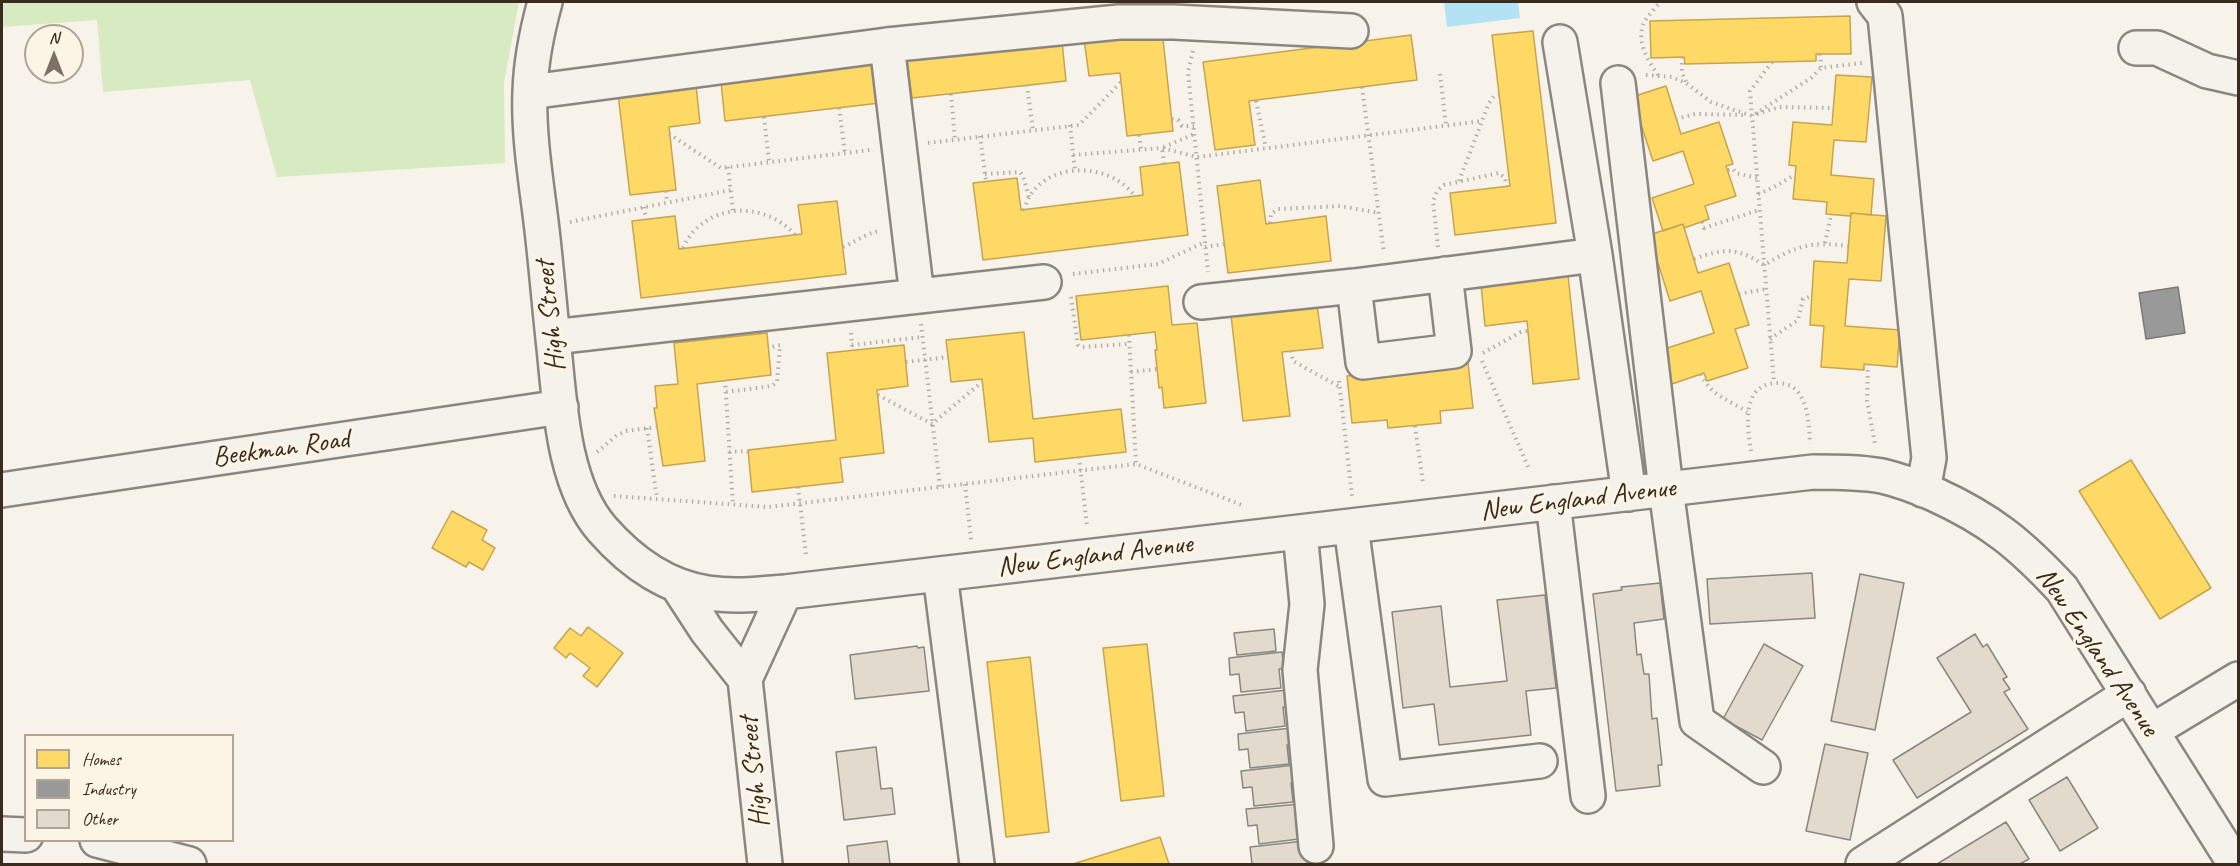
<!DOCTYPE html>
<style>
body{margin:0}
#map{position:relative;width:2240px;height:866px;overflow:hidden;background:#f7f3ea;font-family:Caveat,sans-serif}
canvas{display:block}
.frame{position:absolute;inset:0;border:3px solid #3b2a1e;pointer-events:none}
.legend{position:absolute;left:24px;top:734px;width:210px;height:108px;box-sizing:border-box;background:#fcf5e5;border:2px solid #afa495;margin:0;padding:8px 10px;list-style:none;font-size:18px;color:#3b2a1e}
.legend li{display:flex;align-items:center;gap:12px;height:30px}
.legend b{width:30px;border:2px solid #afa495}
.north{position:absolute;left:24px;top:24px;width:60px;height:60px;box-sizing:border-box;background:#fcf5e5;border:2px solid #afa495;border-radius:50%;rotate:0deg;font-size:16px;font-weight:700;line-height:24px;text-align:center;color:#3b2a1e}
.north::after{content:'';display:block;margin:auto;width:21px;height:27px;background:#7d7065;clip-path:polygon(50% 0,100% 100%,50% 72%,0 100%)}
</style>
<div id="map">
<canvas width="2240" height="866"></canvas>
<div class="frame"></div>
<ul class="legend">
<li><b style="height:16px;background:#ffd966"></b>Homes</li>
<li><b style="height:16px;background:#999"></b>Industry</li>
<li><b style="height:16px;background:#e2dacd"></b>Other</li>
</ul>
<div class="north">N</div>
</div>
<script>
const ctx = document.querySelector('canvas').getContext('2d');
ctx.lineJoin = 'round';
function paint(path, color) {
  ctx.fillStyle = color;
  ctx.fill(path, 'evenodd');
}
function trace(path, color, width, dash) {
  ctx.strokeStyle = color;
  ctx.lineWidth = width;
  ctx.lineCap = dash ? 'butt' : 'round';
  ctx.setLineDash(dash || []);
  ctx.stroke(path);
}
function label(font, color, halo, rows, align = 'center') {
  ctx.font = font + ' Caveat,sans-serif';
  ctx.lineWidth = 6;
  ctx.setLineDash([]);
  ctx.textBaseline = 'middle';
  ctx.strokeStyle = halo;
  ctx.fillStyle = color;
  for (const [text, x, y, turn = 0] of rows) {
    ctx.save();
    ctx.translate(x, y);
    ctx.rotate((+turn || 0) * Math.PI / 180);
    ctx.textAlign = isNaN(turn) ? turn : align;
    if (halo) ctx.strokeText(text, 0, 0);
    ctx.fillText(text, 0, 0);
    ctx.restore();
  }
}
paint(new Path2D(`
 M2 2H519L504 82 505 163 277 177 250 80 103 92 97 20 2 27Z`), '#d7eac1');
paint(new Path2D(`
 M1444 2H1518L1520 18 1447 27Z`), '#b3e2f4');
const homes = new Path2D(`
 M1850 16 1851 54H1816V61L1685 64 1684 57 1651 58 1650 21Z
 M1162 30 1173 131 1127 136 1120 73 1089 76 1084 39Z
 M1533 31 1556 223 1455 235 1450 193 1510 186 1492 35Z
 M1411 35 1417 80 1249 101 1255 145 1215 150 1203 62Z
 M1062 41 1066 81 912 98 907 59Z
 M875 64 880 103 725 121 721 82Z
 M1836 75 1872 77 1866 142 1834 140 1831 175 1874 179 1871 215 1851 213 1850 216 1826 214 1827 202 1793 199 1796 166 1789 165 1793 122 1832 125Z
 M696 85 700 123 669 127 676 190 630 195 618 94Z
 M1666 86 1681 134 1719 122 1733 164 1726 166 1736 196 1705 206 1709 219 1684 228 1683 224 1663 231 1652 198 1694 184 1683 151 1653 161 1632 97Z
 M1179 162 1188 235 983 260 973 183 1017 178 1021 210 1143 195 1140 167Z
 M1260 180 1266 224 1326 216 1331 261 1228 273 1217 186Z
 M837 201 846 274 641 298 632 221 675 216 679 249 802 234 798 205Z
 M1851 213 1886 216 1881 281 1849 279 1845 326 1900 330 1897 367 1864 364V370L1821 367 1824 326 1810 325 1814 261 1847 263Z
 M1683 224 1698 273 1729 263 1749 325 1735 329 1748 368 1707 381 1704 373 1672 384 1661 350 1714 333 1701 291 1670 301 1649 235Z
 M1568 275 1579 379 1533 384 1527 321 1485 326 1481 284Z
 M1168 286 1172 325 1197 323 1206 403 1164 408 1162 387 1159 388 1155 350H1157L1155 332 1081 340 1076 296Z
 M1317 305 1323 348 1282 352 1290 416 1243 421 1231 315Z
 M1024 332 1033 419 1121 409 1126 452 1035 462 1033 438 989 442 982 379 951 382 946 340Z
 M767 333 771 375 697 384 705 461 663 466 654 408H657L655 386 678 384 674 343Z
 M904 345 908 386 877 390 884 453 840 458 843 482 752 492 748 450 836 440 827 353Z
 M1468 363 1473 408 1440 411 1441 423 1388 428 1387 420 1352 423 1347 376Z
 M2131 460 2211 588 2160 619 2079 491Z
 M452 511 487 530 482 540 495 548 483 570 469 562 466 567 432 548Z
 M588 627 623 653 597 687 583 676 590 668 570 653 566 658 554 648 570 628 581 636Z
 M1147 644 1164 796 1121 801 1103 648Z
 M1030 657 1049 832 1006 837 987 662Z
 M1160 837 1169 864H1073Z`);
paint(homes, '#ffd966');
trace(homes, '#c4a450', 1.5);
const industry = new Path2D(`
 M2178 287 2185 333 2146 339 2139 293Z`);
paint(industry, '#999');
trace(industry, '#7d7874', 1.5);
const building = new Path2D(`
 M1812 573 1815 618 1710 624 1707 579Z
 M1860 574 1904 583 1875 730 1831 721Z
 M1660 583 1664 619 1634 623 1637 655 1641 654 1644 674H1649L1652 719 1657 718 1662 765H1658L1660 786 1616 791 1593 594 1622 590 1621 587Z
 M1545 595 1556 688 1526 691 1531 735 1439 745 1434 704 1403 708 1392 612 1441 606 1450 687 1507 681 1497 600Z
 M1274 629 1276 651 1237 655 1234 633Z
 M1975 634 1983 647 1987 644 2007 677 2003 679 2010 689 2004 692 2028 729 1917 798 1893 760 1971 712 1937 658Z
 M1764 644 1803 666 1762 740 1723 719Z
 M917 646 918 648 924 647 929 691 855 699 850 655Z
 M1282 652 1284 669H1279L1281 688 1241 692 1239 674 1230 675 1229 658Z
 M1287 690 1289 707H1283L1285 726 1246 731 1244 712 1235 713 1233 696Z
 M1291 728 1293 745H1287L1289 764 1250 768 1248 749 1239 750 1238 734Z
 M1825 744 1868 753 1850 840 1806 831Z
 M876 747 881 789 892 788 895 814 844 820 836 752Z
 M1295 765 1297 782 1291 783 1293 802 1254 806 1252 787 1243 788 1241 771Z
 M2067 777 2098 828 2060 851 2029 800Z
 M1299 804 1301 820 1297 821 1299 839 1259 844 1257 825 1248 826 1246 809Z
 M2006 822 2029 859 2020 864H1937Z
 M887 841 890 864H849L847 846Z
 M1304 841 1307 864H1252L1250 847Z`);
paint(building, '#e2dacd');
trace(building, '#8b867f', 1.5);
const minor = new Path2D(`
 M545 2C537 31 531 60 530 91 528 140 538 191 543 239 547 275 550 312 554 348 560 405 563 484 602 529 630 561 666 587 708 593 734 597 760 594 785 592L1813 472C1836 472 1859 472 1882 476 1899 480 1918 487 1934 494 1991 520 2020 544 2062 589L2235 864
 M1874 2 1885 16 1929 458 1923 490
 M1560 42 1595 255 1629 494
 M887 45 917 296
 M2136 48H2157L2207 71 2238 78
 M1618 83 1666 489 1697 721 1763 767
 M530 92 887 45 1119 22H1174L1351 31
 M1354 286 1363 362 1454 351 1445 274
 M1201 302 1354 286 1595 255
 M553 337 1044 282
 M2 490 561 407
 M1553 502 1588 796
 M1351 526 1385 779 1540 761
 M1300 532 1307 604 1300 670 1316 846
 M940 574 977 864
 M677 585 707 631 745 679
 M2152 731 2238 679
 M2 834 26 835
 M97 840 189 864
 M765 864 745 679 785 592
 M1863 864 2129 694`);
trace(minor, '#8b867f', 38);
trace(new Path2D(`
 M1193 51 1188 72 1208 272
 M1820 54 1821 68
 M1682 57V73L1686 82
 M1772 62 1750 91 1774 383
 M1440 74 1446 125
 M1646 75 1672 77 1686 83 1711 102 1752 116 1811 78 1821 68 1862 63
 M1658 75C1648 61 1637 43 1643 25 1646 17 1655 9 1660 2
 M1027 85 1033 130
 M1362 87 1384 253
 M951 94 955 140
 M1256 101 1266 148
 M839 108 845 153
 M1757 114 1779 107 1833 108
 M764 117 769 162
 M1172 119 1178 120 1182 126H1194
 M1676 119 1695 114 1743 115
 M1070 125 1075 171
 M669 134 721 168 870 150
 M1139 135 1141 149
 M980 136 986 181
 M928 143 1079 125 1121 82
 M1073 155 1162 148 1197 157 1482 121
 M1164 164 1162 148 1194 134
 M728 167 733 211
 M1728 170 1733 169 1736 173 1757 178
 M985 174 1020 172 1023 176 1029 197
 M1459 181 1489 103 1494 96 1499 95
 M666 191 667 203
 M1758 194C1772 189 1782 182 1795 175
 M644 207 646 219
 M1024 210C1026 206 1027 200 1029 197 1051 160 1113 163 1135 197
 M570 222 731 190
 M1702 222 1704 228 1759 210
 M1270 223 1271 214 1278 209 1340 206 1379 213
 M1825 243 1831 215
 M843 247C856 242 866 233 880 231
 M1205 247 1224 244
 M1438 247 1433 201 1437 191 1444 185 1499 173 1505 178 1507 186
 M683 248C703 203 764 199 795 235
 M1694 259C1725 248 1736 247 1764 265 1797 246 1810 241 1848 246
 M1073 274 1158 264 1205 242
 M1739 294 1766 289
 M1071 297 1078 345 1081 347 1130 344
 M921 324 940 487
 M851 333 852 345 922 337
 M1129 335 1136 464
 M1770 339 1798 320 1803 299 1812 296
 M1291 351 1293 361 1340 387
 M1483 353 1521 332 1528 331
 M1482 361 1530 471
 M906 362 948 357
 M1868 364 1867 401 1875 444
 M1131 372 1157 369
 M1701 374C1709 395 1730 400 1747 412
 M725 380 733 505
 M1339 381 1352 496
 M726 392 772 386 777 382 780 345 768 348
 M878 395 932 424 982 382
 M1415 426 1423 483
 M647 428 657 499
 M1751 451C1747 426 1741 385 1776 383 1784 383 1792 385 1797 391 1809 405 1809 427 1810 444
 M597 452 616 436 626 431 657 427
 M729 452 745 451 748 452
 M1079 457 1087 526
 M965 484 971 540
 M798 487 806 555
 M614 496 768 507 1136 464 1242 505`), '#b3afa9', 4, [1.5, 4.5]);
trace(minor, '#f5f2ec', 33);
label('28px', '#3b2a1e', '#fcf5e5', [
 ["High Street",551,316,-96],
 ["Beekman Road",281,449,-8],
 ["New England Avenue",1578,500,-7],
 ["New England Avenue",1095,556,-7],
 ["New England Avenue",2097,652,56],
 ["High Street",755,772,-96]
]);
</script>
